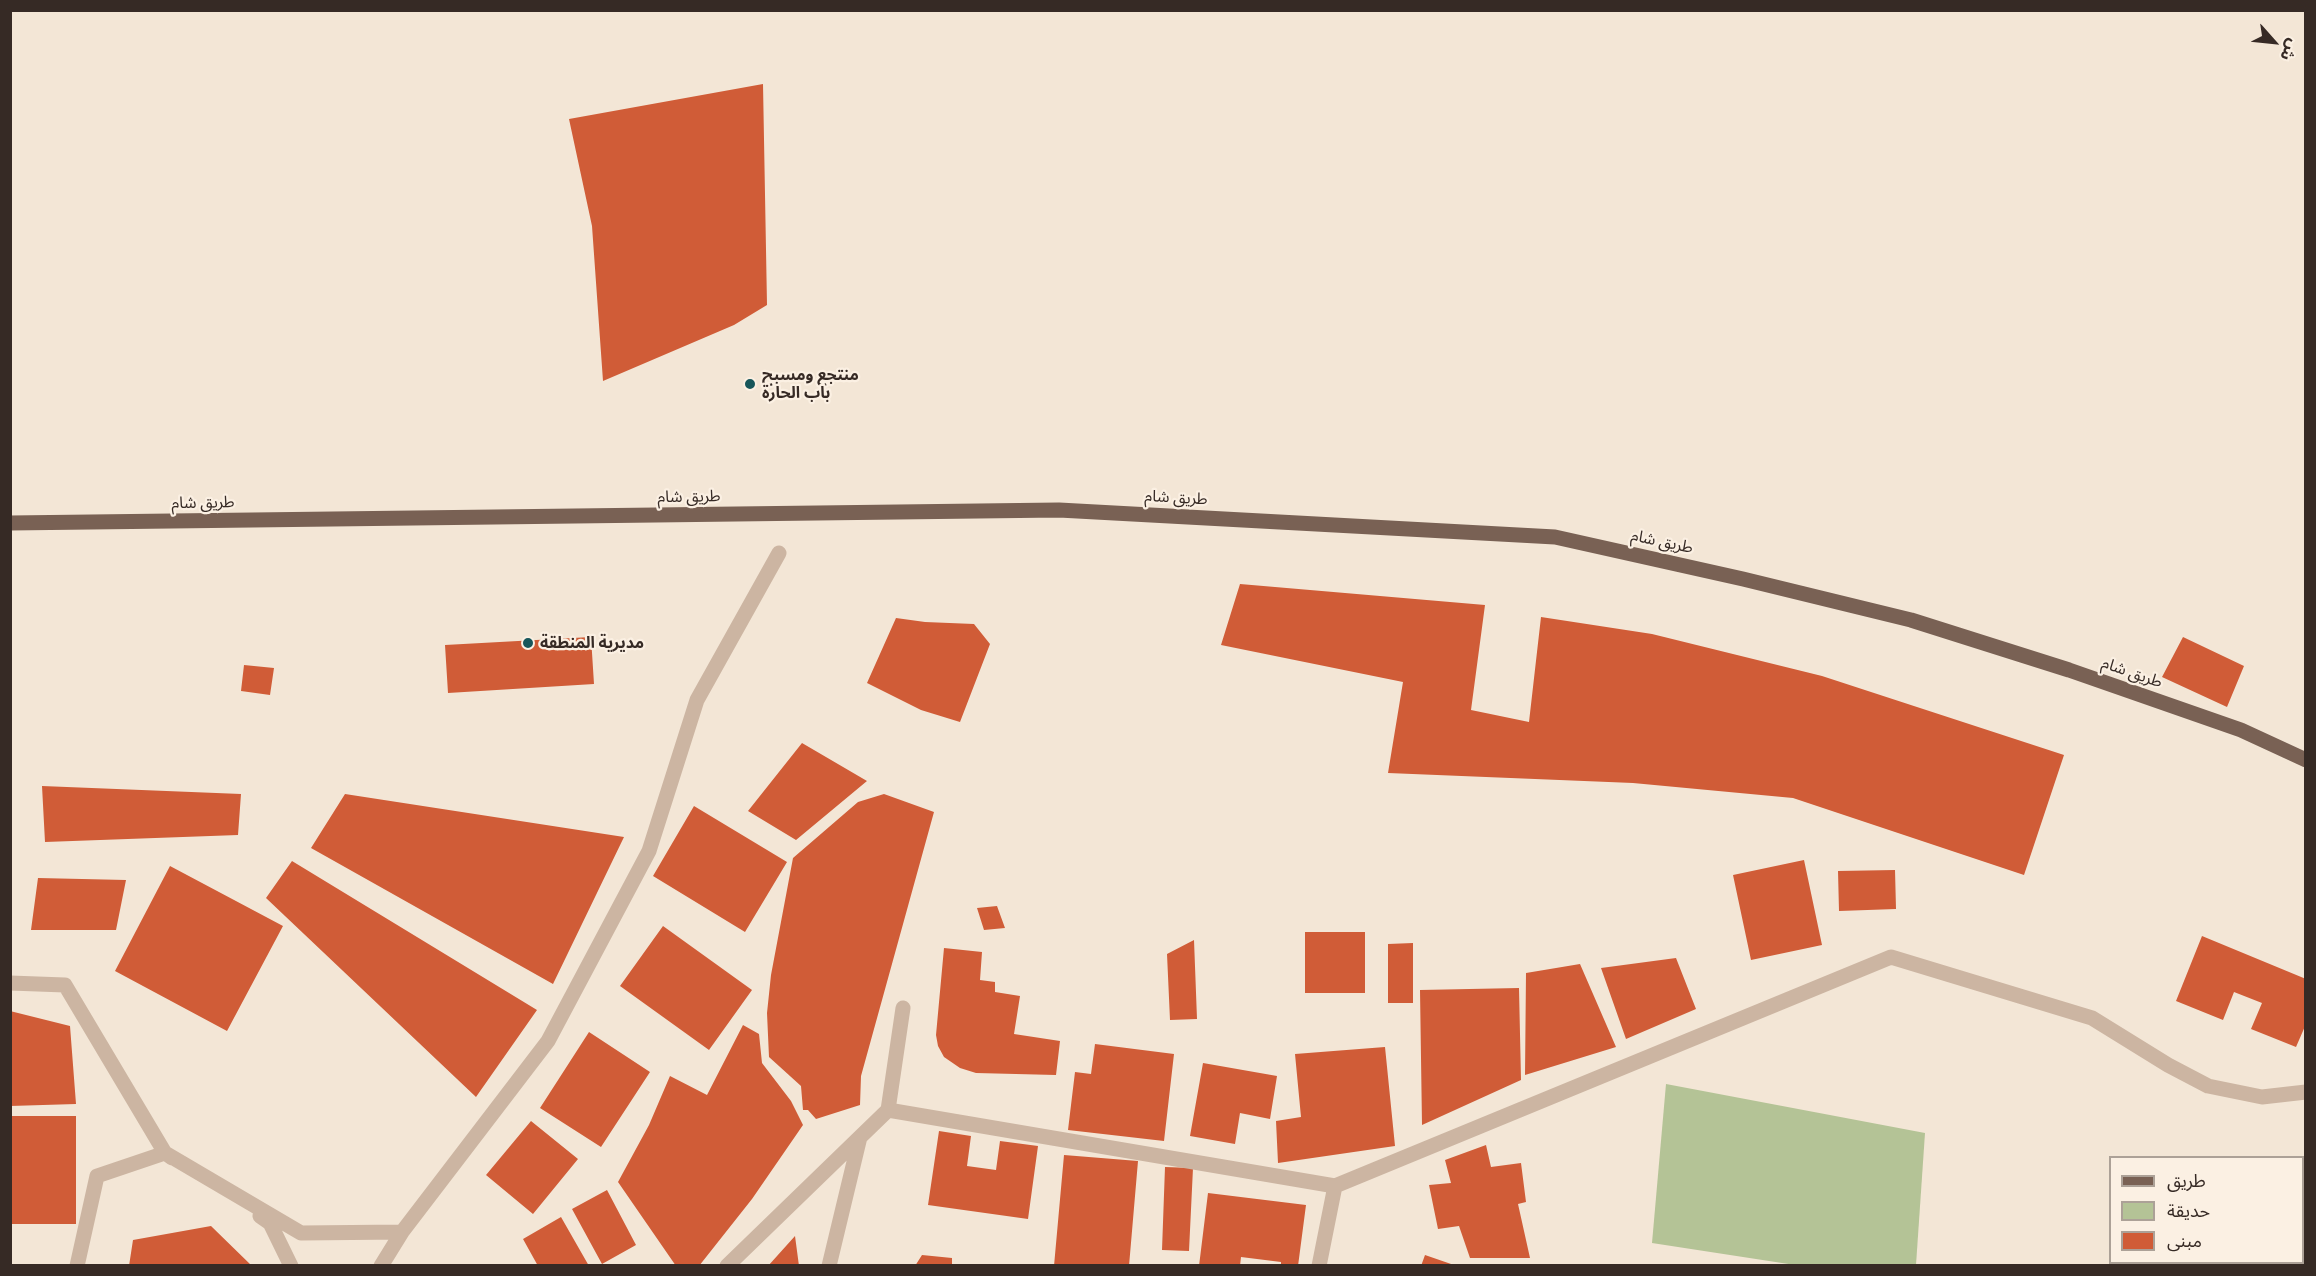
<!DOCTYPE html>
<meta charset="utf-8">
<style>
body{margin:0}
#map{position:relative;width:2316px;height:1276px;overflow:hidden;background:#f3e6d6;font-family:"IBM Plex Sans","Noto Sans Arabic",sans-serif}
canvas{display:block}
.frame{position:absolute;inset:0;border:12px solid #362a25;pointer-events:none}
.legend{position:absolute;left:2109px;top:1156px;width:195px;height:108px;box-sizing:border-box;background:#fbf0e3;border:2px solid #aca197;margin:0;padding:8px 10px;list-style:none;font-size:18px;color:#362a25}
.legend li{display:flex;align-items:center;gap:12px;height:30px}
.legend b{width:30px;border:2px solid #aca197}
.north{position:absolute;left:2244px;top:12px;width:60px;height:60px;-webkit-text-stroke:4px #fbf0e3;paint-order:stroke;rotate:117deg;font-size:16px;font-weight:700;line-height:24px;text-align:center;color:#362a25}
.north::after{content:'';display:block;margin:auto;width:21px;height:27px;background:#362a25;clip-path:polygon(50% 0,100% 100%,50% 72%,0 100%)}
</style>
<div id="map">
<canvas width="2316" height="1276"></canvas>
<div class="frame"></div>
<ul class="legend">
<li><b style="height:8px;background:#796154"></b>طريق</li>
<li><b style="height:16px;background:#b4c396"></b>حديقة</li>
<li><b style="height:16px;background:#d05c37"></b>مبنى</li>
</ul>
<div class="north">ش</div>
</div>
<script>
const ctx = document.querySelector('canvas').getContext('2d');
ctx.lineJoin = 'round';
function paint(path, color) {
  ctx.fillStyle = color;
  ctx.fill(path, 'evenodd');
}
function trace(path, color, width, dash) {
  ctx.strokeStyle = color;
  ctx.lineWidth = width;
  ctx.lineCap = dash ? 'butt' : 'round';
  ctx.setLineDash(dash || []);
  ctx.stroke(path);
}
function label(font, color, halo, rows, align = 'center') {
  ctx.font = font + ' "IBM Plex Sans","Noto Sans Arabic",sans-serif';
  ctx.lineWidth = 4.5;
  ctx.setLineDash([]);
  ctx.textBaseline = 'middle';
  ctx.strokeStyle = halo;
  ctx.fillStyle = color;
  for (const [text, x, y, turn = 0] of rows) {
    ctx.save();
    ctx.translate(x, y);
    ctx.rotate((+turn || 0) * Math.PI / 180);
    ctx.textAlign = isNaN(turn) ? turn : align;
    if (halo) ctx.strokeText(text, 0, 0);
    ctx.fillText(text, 0, 0);
    ctx.restore();
  }
}
paint(new Path2D(`
 M1666 1084 1925 1133 1916 1265H1795L1652 1243Z`), '#b4c396');
paint(new Path2D(`
 M763 84 767 305 734 325 603 381 592 226 569 119Z
 M1240 584 1485 605 1471 710 1529 722 1541 617 1652 634 1822 676 2064 755 2024 875 1793 798 1633 783 1388 773 1403 682 1221 645Z
 M896 618 925 622 974 624 990 644 960 722 921 710 867 683Z
 M591 637 594 684 448 693 445 645Z
 M2183 637 2244 666 2227 707 2162 677Z
 M244 665 274 668 270 695 241 691Z
 M802 743 867 781 796 840 748 811Z
 M42 786 241 794 238 835 45 842Z
 M345 794 624 837 553 984 311 848Z
 M884 794 934 812 861 1076 860 1105 816 1119 808 1110H803L801 1086 769 1057 767 1013 771 975 793 858 858 802Z
 M694 806 787 862 745 932 653 876Z
 M1804 860 1822 945 1751 960 1733 875Z
 M292 861 537 1010 476 1097 266 898Z
 M170 866 283 926 227 1031 115 971Z
 M1895 870 1896 909 1839 911 1838 871Z
 M38 878 126 880 116 930H31Z
 M997 906 1005 928 984 930 977 908Z
 M663 926 752 990 709 1050 620 986Z
 M1305 932H1365V993H1305Z
 M2202 936 2306 979V1024L2296 1047 2251 1029 2262 1003 2234 992 2223 1020 2176 1001Z
 M1194 940 1197 1019 1170 1020 1167 954Z
 M1413 943V1003H1388V944Z
 M944 948 982 952 980 980 995 982V992L1020 996 1014 1034 1060 1041 1056 1075 976 1073 960 1068 944 1057 938 1046 936 1035Z
 M1676 958 1696 1009 1626 1039 1601 968Z
 M1580 964 1616 1047 1525 1075 1526 973Z
 M1519 988 1521 1080 1422 1125 1420 990Z
 M10 1011 70 1026 76 1104 10 1106Z
 M743 1025 759 1034 762 1063 791 1101 803 1125 752 1199 699 1266H676L618 1182 649 1125 670 1076 707 1095Z
 M589 1032 650 1072 601 1147 540 1108Z
 M1095 1044 1174 1054 1164 1141 1068 1130 1075 1072 1091 1074Z
 M1385 1047 1395 1146 1278 1163 1276 1121 1301 1117 1295 1054Z
 M1203 1063 1277 1076 1270 1119 1240 1113 1235 1144 1190 1136Z
 M10 1116H76V1224H10Z
 M531 1121 578 1159 533 1214 486 1175Z
 M939 1131 971 1136 967 1166 996 1170 1000 1141 1038 1146 1028 1219 928 1205Z
 M1486 1145 1491 1167 1521 1163 1526 1202 1518 1204 1530 1258H1470L1459 1226 1438 1229 1429 1185 1451 1183 1445 1160Z
 M1064 1155 1138 1161 1129 1266H1054Z
 M1165 1167 1193 1168 1189 1251 1162 1250Z
 M607 1190 636 1245 602 1264 572 1209Z
 M1208 1193 1306 1205 1298 1266H1281V1262L1241 1257 1240 1266H1199Z
 M561 1217 589 1266H538L523 1239Z
 M211 1226 252 1266H129L133 1240Z
 M795 1236 799 1266H768Z
 M922 1255 952 1258V1266H915Z
 M1425 1255 1454 1265V1266H1421Z`), '#d05c37');
trace(new Path2D(`
 M10 983 65 985 165 1153 301 1233 402 1232 548 1041 649 851 697 700 779 553
 M888 1110 1335 1186 1891 957 2092 1018 2168 1065 2208 1086 2262 1097 2306 1092
 M260 1216 270 1223 291 1266
 M77 1266 97 1176 165 1153 172 1158
 M381 1266 402 1232
 M727 1266 888 1110 903 1008
 M829 1266 860 1137
 M1319 1266 1335 1186`), '#ccb5a2', 15);
trace(new Path2D(`
 M10 523 1059 510 1555 537 1743 579 1911 620 2069 670 2241 730 2306 760`), '#796154', 15);
for (const [x, y, r, color] of [
 [750,384,6,"#17565a"],
 [528,643,6,"#17565a"]
]) {
  const dot = new Path2D();
  dot.arc(x, y, r, 0, 2 * Math.PI);
  ctx.fillStyle = color;
  ctx.fill(dot);
  trace(dot, '#fbf0e3', 2);
}
label('bold 16px', '#362a25', '#fbf0e3', [
 ["منتجع ومسبح",762,375],
 ["باب الحارة",762,393],
 ["مديرية المنطقة",540,643]
], 'left');
label('16px', '#362a25', '#fbf0e3', [
 ["طريق شام",689,497,-1],
 ["طريق شام",1176,498,3],
 ["طريق شام",203,503,-1],
 ["طريق شام",1662,542,12],
 ["طريق شام",2132,673,19]
]);
</script>
